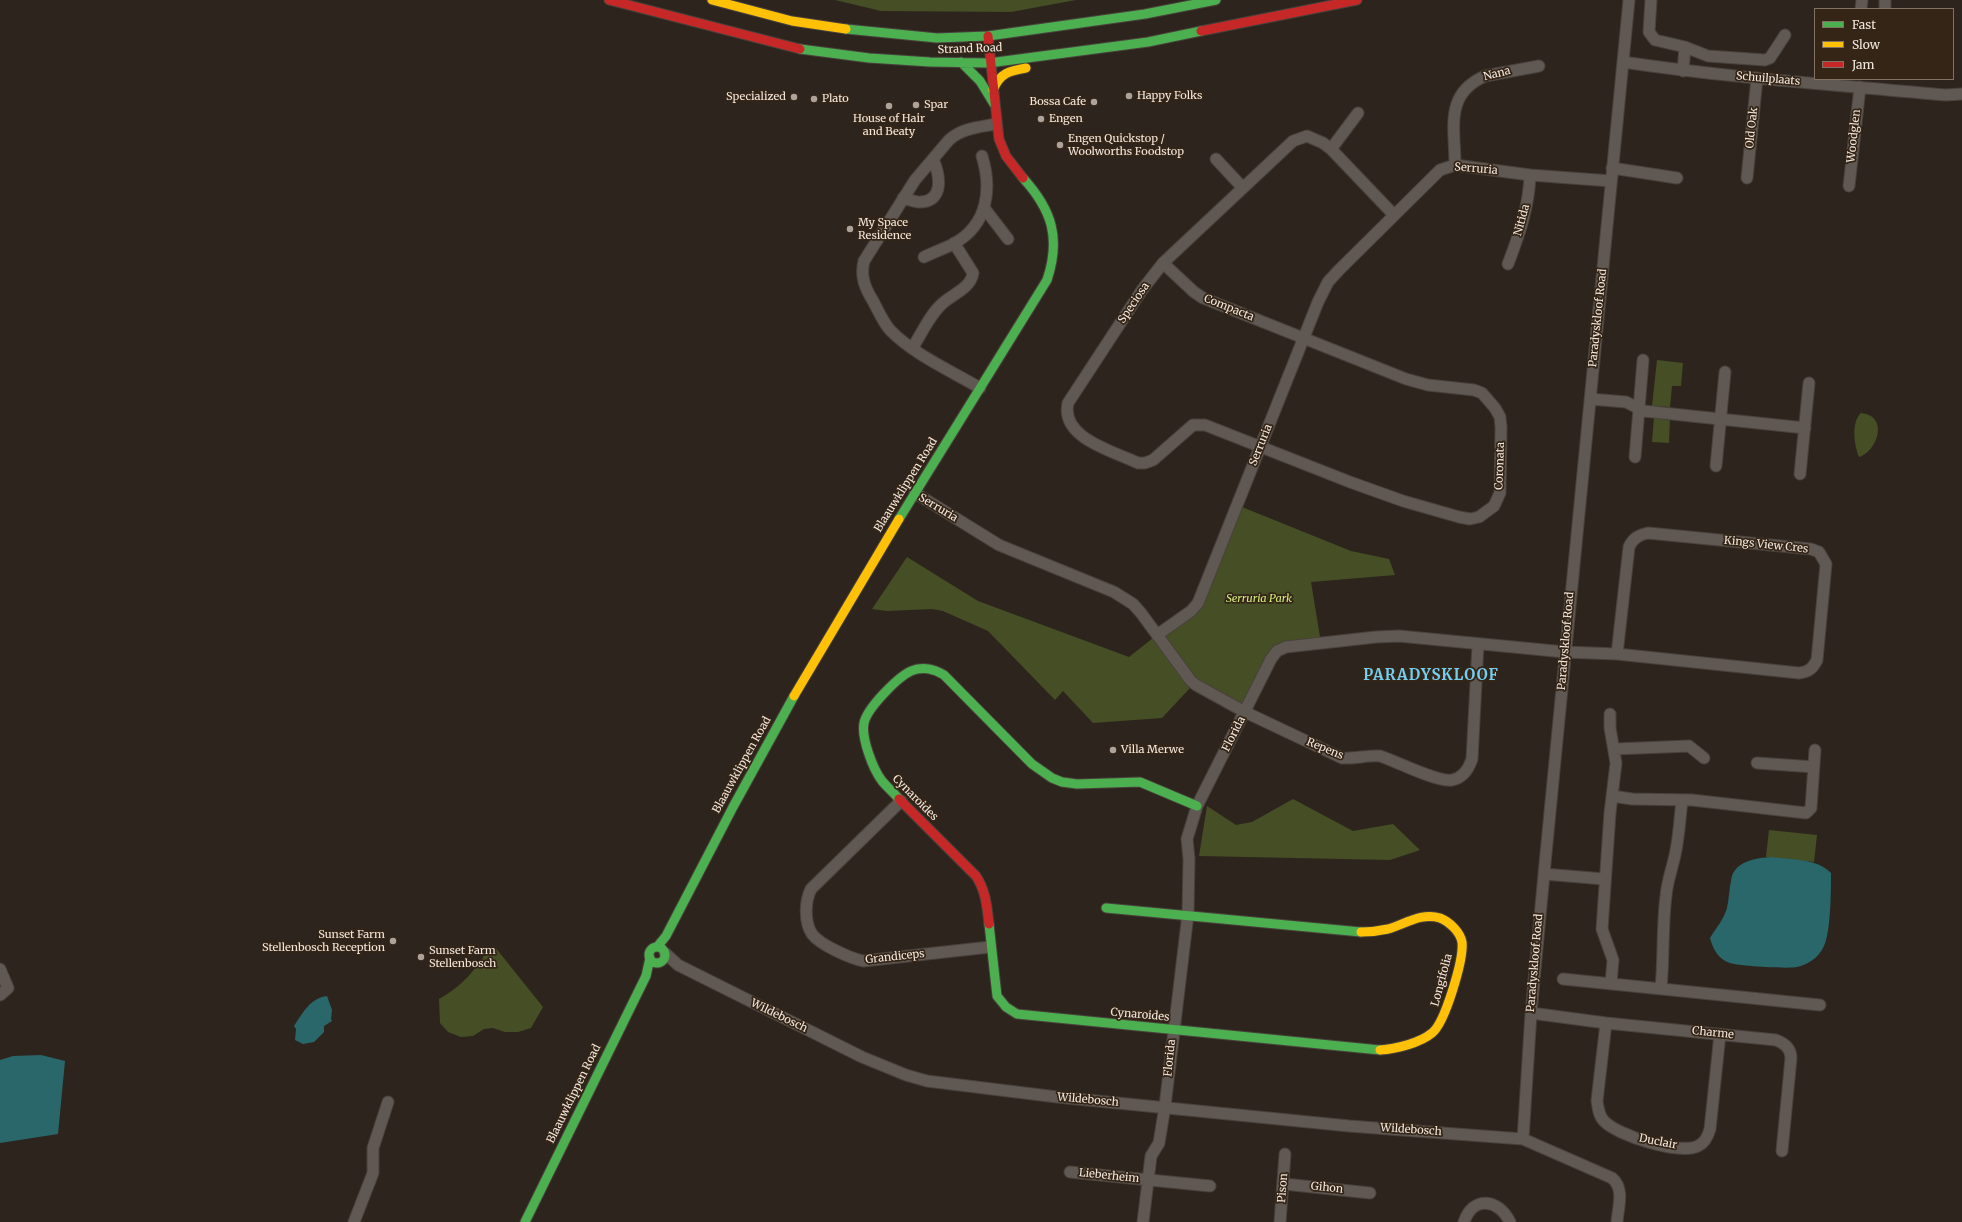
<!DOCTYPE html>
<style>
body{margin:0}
#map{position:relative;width:1962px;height:1222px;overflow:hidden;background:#2d251d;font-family:Merriweather,serif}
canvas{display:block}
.legend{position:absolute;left:1814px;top:8px;width:140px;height:72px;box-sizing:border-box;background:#342516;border:1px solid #807366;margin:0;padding:5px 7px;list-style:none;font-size:12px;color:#f2e7de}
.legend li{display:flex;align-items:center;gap:8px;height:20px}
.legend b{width:20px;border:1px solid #807366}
</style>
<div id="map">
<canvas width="1962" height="1222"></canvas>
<ul class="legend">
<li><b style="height:5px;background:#4caf50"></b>Fast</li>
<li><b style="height:5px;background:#ffc107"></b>Slow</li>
<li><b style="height:5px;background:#c62828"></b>Jam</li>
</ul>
</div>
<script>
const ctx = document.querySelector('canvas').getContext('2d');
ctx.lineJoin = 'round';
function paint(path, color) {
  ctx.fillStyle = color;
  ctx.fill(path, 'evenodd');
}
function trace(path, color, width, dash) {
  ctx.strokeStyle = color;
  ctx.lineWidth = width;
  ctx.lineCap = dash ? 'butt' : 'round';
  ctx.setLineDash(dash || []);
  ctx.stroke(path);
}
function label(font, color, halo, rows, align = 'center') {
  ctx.font = font + ' Merriweather,serif';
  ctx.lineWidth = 3.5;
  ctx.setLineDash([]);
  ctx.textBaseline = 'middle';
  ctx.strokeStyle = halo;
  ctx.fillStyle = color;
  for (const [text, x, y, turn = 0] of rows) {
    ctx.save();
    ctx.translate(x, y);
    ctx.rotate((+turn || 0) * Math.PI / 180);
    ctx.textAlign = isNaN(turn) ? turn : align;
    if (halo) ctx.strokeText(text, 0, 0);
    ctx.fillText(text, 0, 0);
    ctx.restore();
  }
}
paint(new Path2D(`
 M835 0H1076L1011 12 881 11Z
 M1657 360 1683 363 1681 386H1672L1670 407 1652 406Z
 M1861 413C1890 416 1877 452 1859 457 1854 445 1851 422 1861 413Z
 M1654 417 1670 419 1669 443 1652 442Z
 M1237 505 1351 551 1389 559 1395 575 1311 582 1321 643 1277 651 1245 712 1196 685 1157 635 1191 611Z
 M907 557 978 601 1129 657 1153 638 1190 688 1162 718 1093 723 1063 691 1055 700 988 631 943 611 932 609 887 611 872 609Z
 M1293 799 1353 831 1393 824 1420 850 1390 860 1199 856 1207 806 1236 825 1252 822Z
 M1769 830 1817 835 1814 862 1766 857Z
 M490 947H495L543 1007 531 1028 518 1032H505L493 1028 484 1029 473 1036 461 1037 448 1032 440 1023 439 999C465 984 474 971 490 947Z`), '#454e25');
paint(new Path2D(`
 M1772 857C1791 860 1817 858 1831 873 1831 889 1831 935 1823 948 1818 958 1807 965 1797 967 1788 969 1738 966 1730 963 1718 959 1713 949 1710 938 1716 928 1724 919 1727 908 1729 899 1729 890 1731 881 1733 861 1756 858 1772 857Z
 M327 996 332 1010 331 1019 332 1021 324 1026V1032L314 1042 303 1044 295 1040 296 1029 294 1026C303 1013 310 998 327 996Z
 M41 1055 65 1061 58 1134 0 1143V1060L13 1056Z`), '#29676b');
const street = new Path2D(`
 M1651 0 1649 32 1655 40 1685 47 1708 56 1765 60 1770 58 1785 35
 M1861 9 1862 0
 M1885 9V0
 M1623 62C1730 78 1838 85 1946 95L1962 94
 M1683 71 1685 47
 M1331 149 1358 113
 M1216 159 1243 188
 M1455 165C1455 128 1444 94 1485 76L1539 66
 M1612 168 1677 178
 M1747 178 1757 78
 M1849 186 1860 87
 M903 198C907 199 913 201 918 202 945 203 940 175 933 159
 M985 209 1008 239
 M924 257C934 252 946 248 955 243 988 224 992 189 982 156
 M1163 263 1194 292 1203 298 1406 379 1428 385 1474 390 1482 393 1495 408 1500 417 1501 427 1500 493 1494 506 1479 517 1470 519 1459 517 1403 501 1350 482 1205 425H1193L1153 460 1145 463H1138C1113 451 1060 438 1068 403L1142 290 1163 263 1293 141 1307 136 1323 143 1331 149 1394 215
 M1508 264C1519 235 1529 207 1530 175
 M913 347C922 333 930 314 943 303 953 294 971 288 973 273L954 243
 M980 388C951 371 913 354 890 330 883 322 878 310 873 301 865 288 860 276 864 261L915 180 949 140C962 128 980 127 996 124
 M1590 399 1626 402 1644 411 1805 428
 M1635 457 1643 360
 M1716 466 1725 372
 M1800 474 1809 383
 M915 493 999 545 1114 592 1133 604 1141 613 1191 681 1196 685 1245 712 1342 758C1355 759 1367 755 1380 756 1396 761 1438 783 1452 780 1463 778 1469 768 1472 759L1478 645
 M1648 533 1811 549 1819 552 1826 564 1817 660C1813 668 1809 672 1799 673L1617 654 1629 547C1633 538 1639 535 1648 533Z
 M1157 635 1191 611 1198 603 1318 302 1328 282 1339 270 1440 170 1455 165 1530 175 1611 181
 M1610 714V728L1616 763 1610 813 1602 929 1613 960 1611 983
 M1615 749 1689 746 1704 758
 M1757 763 1814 767
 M1612 796 1632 799 1692 800 1806 813 1811 808 1815 750
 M901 801 811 889C805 901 804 922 812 934 820 945 850 958 863 961L990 947
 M1544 874 1604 879
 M665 953 678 965 862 1057 906 1075 927 1081 1057 1097 1349 1126 1523 1139 1612 1178C1625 1189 1618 1207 1617 1222
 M0 969 8 988 0 995
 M1563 979 1820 1005
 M1661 988C1664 957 1662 927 1666 896 1667 882 1672 869 1675 855 1679 837 1680 818 1682 800
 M1531 1013 1606 1023 1776 1040C1784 1043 1791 1048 1791 1058L1782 1151
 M1606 1023 1597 1101C1598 1108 1599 1116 1604 1121 1618 1136 1680 1155 1698 1146 1705 1143 1708 1136 1710 1129L1720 1034
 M1523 1139 1531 1013 1544 874 1629 0
 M1070 1172 1210 1186
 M1284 1184 1370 1193
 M354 1222 373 1173V1148L388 1102
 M1143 1222 1151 1156 1159 1143 1165 1106 1188 914 1189 859 1187 839 1197 806 1271 659 1277 651 1286 647 1376 637 1399 636 1565 652 1617 654
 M1280 1222 1285 1154
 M1464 1222C1473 1195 1499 1199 1510 1222`);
const fast = new Path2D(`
 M846 29 937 38 988 36 1145 14 1216 0
 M800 49 869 58 930 62 989 63 1148 42 1201 31
 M961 62 980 81 994 104
 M899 519 1047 280C1061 238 1052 210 1023 178
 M899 799C894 793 887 787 882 781 873 769 861 738 864 723 867 708 898 677 911 671 922 666 935 669 944 675L1032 764 1052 778 1062 782 1077 784 1140 782 1197 806
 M1106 908 1361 932
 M989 924 997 996 1006 1007 1017 1014 1380 1050
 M657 947 666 936 733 807 794 696
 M649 955a8 8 0 1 1 16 0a8 8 0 1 1-16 0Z
 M525 1222 646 976 650 958`);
const slow = new Path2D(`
 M712 0 792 21 846 29
 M993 90C1000 73 1009 71 1026 68
 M794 696 899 519
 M1361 932C1370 932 1379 931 1388 929 1405 924 1422 912 1440 918 1450 922 1460 932 1462 942 1464 959 1445 1023 1432 1033 1420 1043 1396 1049 1380 1050`);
const jam = new Path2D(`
 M609 0 800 49
 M1201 31 1357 0
 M988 36 999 139 1006 156 1023 178
 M899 799 976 876C986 891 987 907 989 924`);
trace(street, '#49413c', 13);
trace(fast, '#49413c', 11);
trace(slow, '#49413c', 11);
trace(jam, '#49413c', 11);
trace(street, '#605853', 11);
trace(fast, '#4caf50', 9);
trace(slow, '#ffc107', 9);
trace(jam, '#c62828', 9);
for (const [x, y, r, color] of [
 [1129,96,4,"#ada39a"],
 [794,97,4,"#ada39a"],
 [814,99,4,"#ada39a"],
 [1094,102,4,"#ada39a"],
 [916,105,4,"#ada39a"],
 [889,106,4,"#ada39a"],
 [1041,119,4,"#ada39a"],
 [1060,145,4,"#ada39a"],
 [850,229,4,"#ada39a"],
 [1113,750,4,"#ada39a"],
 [393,941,4,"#ada39a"],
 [421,957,4,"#ada39a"]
]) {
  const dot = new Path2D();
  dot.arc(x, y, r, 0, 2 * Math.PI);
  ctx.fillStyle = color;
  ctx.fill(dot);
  trace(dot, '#342516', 1.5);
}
label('11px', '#f2e7de', '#342516', [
 ["Strand Road",970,49,-2],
 ["Nana",1497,74,-14],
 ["Schuilplaats",1768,79,5],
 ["Old Oak",1752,128,-84],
 ["Woodglen",1854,136,-84],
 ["Serruria",1476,169,5],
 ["Nitida",1522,220,-75],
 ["Speciosa",1134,303,-56],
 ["Compacta",1229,308,22],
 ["Paradyskloof Road",1598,318,-84],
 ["Serruria",1261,445,-68],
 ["Coronata",1500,466,-88],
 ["Blaauwklippen Road",906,485,-58],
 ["Serruria",938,508,31],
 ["Kings View Cres",1766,545,6],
 ["Paradyskloof Road",1566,641,-85],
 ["Florida",1234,734,-63],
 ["Repens",1325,749,22],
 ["Blaauwklippen Road",742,765,-61],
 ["Cynaroides",915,798,45],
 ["Grandiceps",895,957,-6],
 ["Paradyskloof Road",1535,963,-85],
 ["Longifolia",1442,980,-75],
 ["Cynaroides",1140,1015,5],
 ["Wildebosch",779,1016,26],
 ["Charme",1713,1033,6],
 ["Florida",1170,1058,-84],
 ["Blaauwklippen Road",574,1094,-64],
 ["Wildebosch",1088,1100,5],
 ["Wildebosch",1411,1130,4],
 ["Duclair",1658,1142,11],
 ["Lieberheim",1109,1176,6],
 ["Pison",1283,1188,-86],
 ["Gihon",1327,1188,6]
]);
label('11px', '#f2e7de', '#342516', [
 ["Happy Folks",1137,96],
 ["Specialized",786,97,"right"],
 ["Plato",822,99],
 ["Bossa Cafe",1086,102,"right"],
 ["Spar",924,105],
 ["House of Hair",889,119,"center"],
 ["and Beaty",889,132,"center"],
 ["Engen",1049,119],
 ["Engen Quickstop /",1068,139],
 ["Woolworths Foodstop",1068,152],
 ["My Space",858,223],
 ["Residence",858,236],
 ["Villa Merwe",1121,750],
 ["Sunset Farm",385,935,"right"],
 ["Stellenbosch Reception",385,948,"right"],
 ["Sunset Farm",429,951],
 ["Stellenbosch",429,964]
], 'left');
label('italic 11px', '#d3ef7d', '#342516', [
 ["Serruria Park",1259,599]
]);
ctx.letterSpacing = '1px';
label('bold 15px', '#73cef1', '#342516', [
 ["PARADYSKLOOF",1431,676]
]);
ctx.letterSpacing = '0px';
</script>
